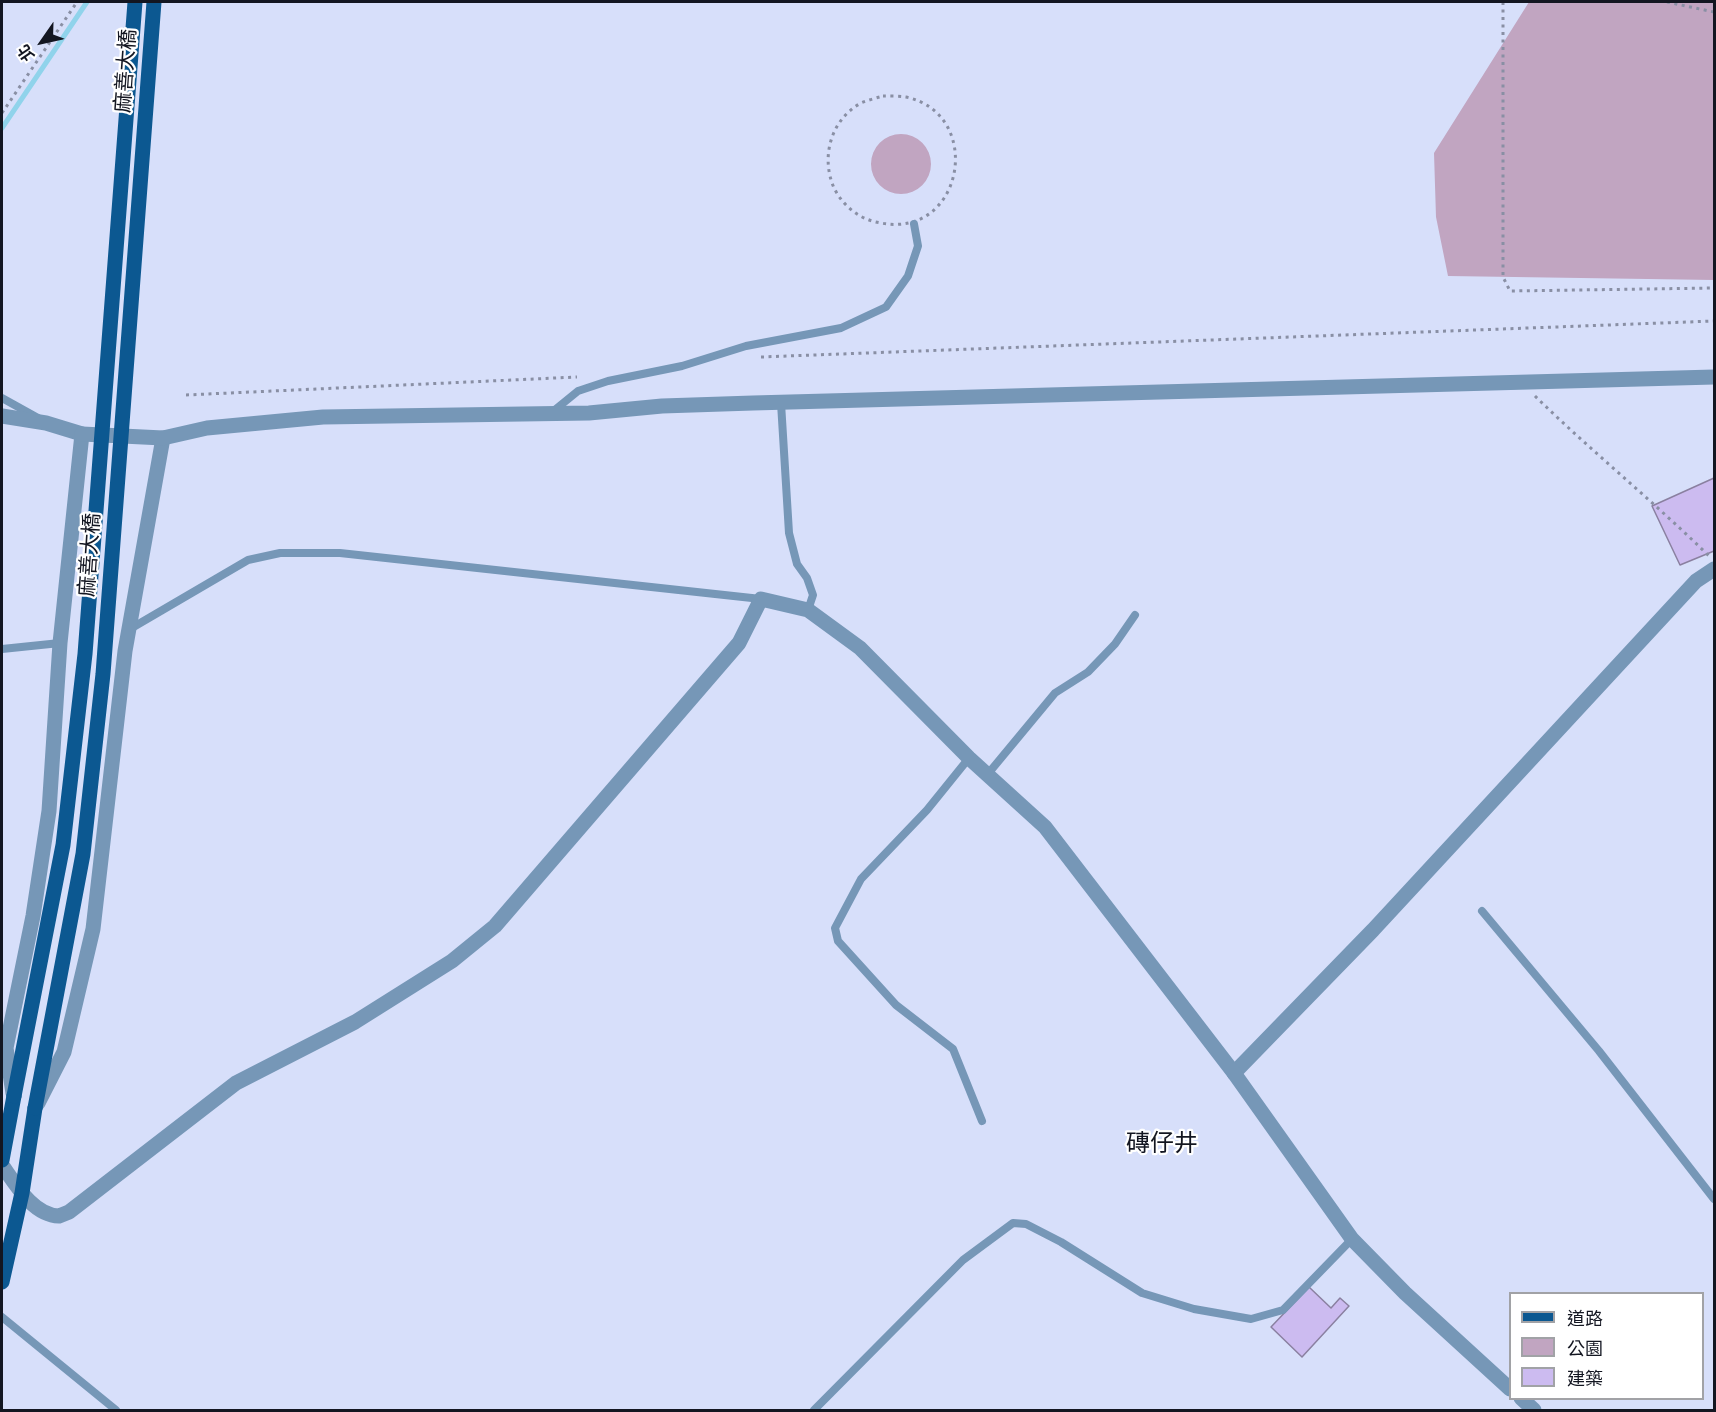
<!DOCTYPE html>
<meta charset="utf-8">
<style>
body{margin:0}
#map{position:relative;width:1716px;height:1412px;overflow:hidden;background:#d7dffa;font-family:"Sofia Sans Condensed","Noto Sans TC",sans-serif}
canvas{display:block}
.frame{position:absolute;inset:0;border:3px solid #131621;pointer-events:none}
.legend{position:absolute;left:1509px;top:1292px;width:195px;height:108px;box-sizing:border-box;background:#fff;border:2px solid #a1a2a6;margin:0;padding:8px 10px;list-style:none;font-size:18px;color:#131621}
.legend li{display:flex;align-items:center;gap:12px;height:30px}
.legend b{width:30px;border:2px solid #a1a2a6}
.north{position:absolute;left:12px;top:12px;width:60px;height:60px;-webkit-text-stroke:4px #fff;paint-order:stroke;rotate:236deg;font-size:16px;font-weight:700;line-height:24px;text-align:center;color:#131621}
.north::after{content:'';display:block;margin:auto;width:21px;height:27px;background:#131621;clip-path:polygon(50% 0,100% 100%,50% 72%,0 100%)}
</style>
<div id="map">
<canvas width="1716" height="1412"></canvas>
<div class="frame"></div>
<ul class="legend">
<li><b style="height:8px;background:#0c5891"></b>道路</li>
<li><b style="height:16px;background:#c1a5c1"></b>公園</li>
<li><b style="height:16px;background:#ccbbf0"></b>建築</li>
</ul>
<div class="north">北</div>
</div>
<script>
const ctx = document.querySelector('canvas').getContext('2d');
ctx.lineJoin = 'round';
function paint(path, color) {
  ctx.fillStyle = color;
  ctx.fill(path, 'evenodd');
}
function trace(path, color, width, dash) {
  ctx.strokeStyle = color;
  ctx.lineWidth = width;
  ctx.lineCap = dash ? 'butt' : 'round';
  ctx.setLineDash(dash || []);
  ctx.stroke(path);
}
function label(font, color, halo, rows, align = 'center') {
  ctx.font = font + ' "Sofia Sans Condensed","Noto Sans TC",sans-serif';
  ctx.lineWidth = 4.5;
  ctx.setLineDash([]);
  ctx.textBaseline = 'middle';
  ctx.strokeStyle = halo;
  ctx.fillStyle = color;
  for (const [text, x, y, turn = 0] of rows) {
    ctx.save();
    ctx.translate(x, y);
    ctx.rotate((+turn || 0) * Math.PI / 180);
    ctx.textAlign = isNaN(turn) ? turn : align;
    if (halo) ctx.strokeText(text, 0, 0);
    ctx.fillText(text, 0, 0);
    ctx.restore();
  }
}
paint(new Path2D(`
 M1529 2H1714V280L1448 276 1436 217 1434 153Z
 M871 164a30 30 0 1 1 60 0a30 30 0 1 1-60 0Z`), '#c1a5c1');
trace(new Path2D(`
 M2 128 87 2`), '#90d3eb', 5);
const building = new Path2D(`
 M1714 478V551L1680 565 1652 506Z
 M1309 1287 1331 1308 1340 1298 1349 1306 1302 1357 1271 1327Z`);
paint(building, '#ccbbf0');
trace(building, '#8a80a0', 1.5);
trace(new Path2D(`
 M1503 2V277L1510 291 1714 288
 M1667 2 1714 12
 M883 96C890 96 899 96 906 97 985 114 964 239 881 223 861 220 845 208 835 190 820 159 830 120 861 103 868 100 876 98 883 96Z
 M2 113 77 2
 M761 357 1714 321
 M186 395 577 377
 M1535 396C1591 451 1653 501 1709 556`), '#898fa4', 3, [3, 4.5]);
trace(new Path2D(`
 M2 398 38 418
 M781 403 789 533 797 564 807 578 813 595 808 610
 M551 413 578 391 608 381 682 366 746 346 841 328 886 307 908 276 918 246 914 224
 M130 629 248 560 280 553H340L761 599
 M2 649 60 643
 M969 758 927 810 861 879 835 928 838 941 896 1005 953 1049 982 1121
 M987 775 1055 693 1088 672 1115 644 1135 615
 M1482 911 1599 1051 1714 1199
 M2 1317 116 1410
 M814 1410 963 1260 1013 1223 1026 1224 1061 1242 1142 1293 1194 1309 1251 1319 1283 1310 1352 1239`), '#7697b7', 8);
trace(new Path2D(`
 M2 416 46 423 82 434 60 643 49 811 33 916 6 1048 13 1093
 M1234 1073 1373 930 1696 581 1714 569
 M38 1103 64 1052 93 929 125 651 163 438`), '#7697b7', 15);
trace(new Path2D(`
 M82 434 163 438 207 428 323 417 589 413 662 406 753 403 1714 377
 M2 1165C16 1185 33 1215 59 1216L69 1212 236 1083 355 1022 452 961 495 926 739 643 761 599 808 610 860 648 969 758 1045 827 1234 1073 1352 1239 1405 1293 1510 1389
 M1521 1398 1534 1410`), '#7697b7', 15);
trace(new Path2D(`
 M2 1160 14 1096
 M2 1282 22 1193 35 1108`), '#0c5891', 15);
trace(new Path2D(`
 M14 1096 63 845 85 654 135 2
 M35 1108 83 854 103 674 154 2`), '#0c5891', 15);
label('21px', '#131621', '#fff', [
 ["麻善大橋",127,71,-86],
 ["麻善大橋",91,555,-86]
]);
label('24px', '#131621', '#fff', [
 ["磚仔井",1162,1145]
]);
</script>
